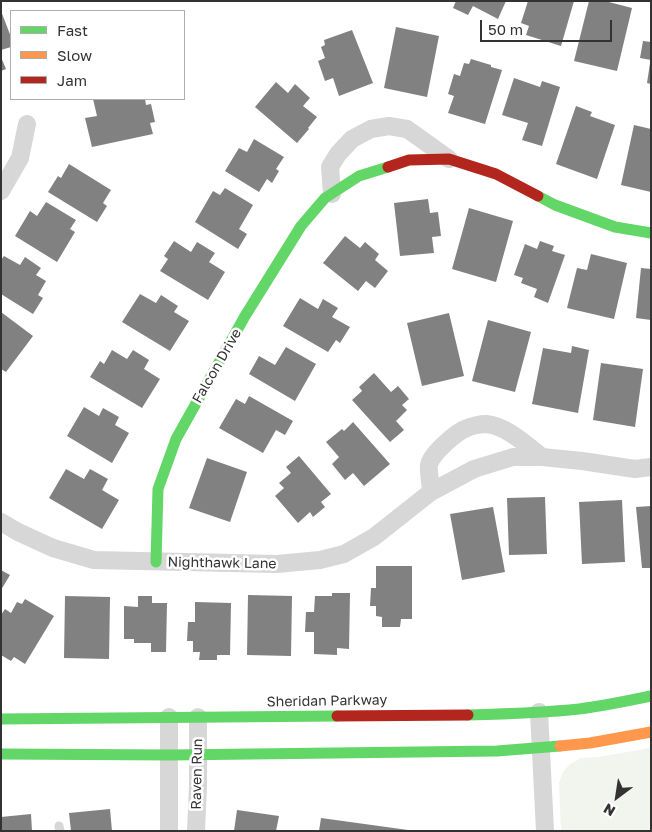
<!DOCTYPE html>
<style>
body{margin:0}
#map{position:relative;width:652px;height:832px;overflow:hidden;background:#fff;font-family:"Golos Text",sans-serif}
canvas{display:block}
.frame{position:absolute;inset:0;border:2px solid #333;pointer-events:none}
.legend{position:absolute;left:10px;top:10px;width:175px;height:90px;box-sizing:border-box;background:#fff;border:1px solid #adadad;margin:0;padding:6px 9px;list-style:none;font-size:15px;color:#333}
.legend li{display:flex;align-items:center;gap:10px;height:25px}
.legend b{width:25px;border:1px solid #adadad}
.north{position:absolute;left:592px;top:772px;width:50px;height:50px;-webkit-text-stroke:4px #fff;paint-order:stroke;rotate:211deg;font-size:14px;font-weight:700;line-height:20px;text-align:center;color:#333}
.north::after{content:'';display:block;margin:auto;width:18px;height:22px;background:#333;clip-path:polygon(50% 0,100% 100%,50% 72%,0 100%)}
.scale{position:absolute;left:480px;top:20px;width:132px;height:22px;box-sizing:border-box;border:2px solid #333;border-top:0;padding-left:6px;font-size:15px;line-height:18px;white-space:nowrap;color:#333;-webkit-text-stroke:4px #fff;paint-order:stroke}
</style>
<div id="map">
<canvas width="652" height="832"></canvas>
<div class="frame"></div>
<ul class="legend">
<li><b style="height:6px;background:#63d668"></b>Fast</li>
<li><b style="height:6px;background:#ff974d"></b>Slow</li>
<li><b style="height:6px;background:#b3261e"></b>Jam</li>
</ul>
<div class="north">N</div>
<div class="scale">50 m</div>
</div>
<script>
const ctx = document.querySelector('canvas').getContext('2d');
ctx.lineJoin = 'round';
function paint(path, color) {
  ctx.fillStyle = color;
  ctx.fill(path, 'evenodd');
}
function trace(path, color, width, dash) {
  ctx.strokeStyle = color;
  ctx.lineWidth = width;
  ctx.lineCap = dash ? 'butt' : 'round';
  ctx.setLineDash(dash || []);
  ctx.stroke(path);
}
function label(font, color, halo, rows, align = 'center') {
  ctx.font = font + ' "Golos Text",sans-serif';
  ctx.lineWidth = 5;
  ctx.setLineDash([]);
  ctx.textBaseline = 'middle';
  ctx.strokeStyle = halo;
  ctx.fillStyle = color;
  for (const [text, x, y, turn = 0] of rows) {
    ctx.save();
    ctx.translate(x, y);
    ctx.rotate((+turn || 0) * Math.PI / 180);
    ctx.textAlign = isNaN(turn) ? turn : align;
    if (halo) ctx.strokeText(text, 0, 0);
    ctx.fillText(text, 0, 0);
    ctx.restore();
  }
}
paint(new Path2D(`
 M651 747V831H561L559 783 563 772 570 764 581 758 598 757 639 750Z`), '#f1f5ed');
paint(new Path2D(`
 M456 1H506L498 19 473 6 468 15 453 8Z
 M528 1H574L561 46 526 35 529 26 521 23Z
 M589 1H605L632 8 617 71 574 61Z
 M1 11 11 37V47L1 50Z
 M396 27 439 36 427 97 384 88Z
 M352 30 373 83 339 96 333 78 325 81 318 61 325 58 321 47 325 45 324 40Z
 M643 41 651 42V60L640 58Z
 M1 57 6 69 1 71Z
 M471 59 491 65V67L502 70 485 124 448 113 454 96 448 94 454 74 460 76 464 63 469 64Z
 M650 63H651V84L647 83Z
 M514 78 540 87 542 81 560 87 542 146 522 140 528 123 502 115Z
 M276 82 288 93 295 84 310 98 303 106 317 117 308 128 309 129 297 143 255 107Z
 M93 99H145L146 105 151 104 155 122 150 123 153 134 92 147 85 118 97 116Z
 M576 106 592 112 590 116 615 125 597 179 556 164Z
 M634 125 651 129V192L621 185Z
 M254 139 284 157 276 169 279 171 272 183 267 179 259 192 225 171 239 148 247 152Z
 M69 164 111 190 103 203 107 206 97 222 48 192 58 176 61 178Z
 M225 188 253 205 239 229 247 234 238 249 195 222 213 191 220 195Z
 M428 199 430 213 438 212 441 236 432 237 434 253 400 256 394 203Z
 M46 202 76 220 70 229 75 232 57 262 15 236 30 211 37 216Z
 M469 208 513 221 496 282 452 269Z
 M345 236 360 248 365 242 379 254 375 260 388 271 375 288 366 281 358 291 323 263Z
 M174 241 191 252 197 242 215 253 209 262 225 272 208 300 160 271 168 259 164 256Z
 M540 241 554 246 552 251 565 255 548 303 534 297 537 289 521 283 523 278 514 275 525 244 537 249Z
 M591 254 627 263 614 319 567 308 577 268 587 270Z
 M4 256 20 265 25 257 41 268 36 275 46 281 38 295 43 298 33 314 1 294V260Z
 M641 268 651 269V320L636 318Z
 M140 294 156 303 161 295 178 306 174 312 189 321 170 351 122 322Z
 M300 298 318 309 323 299 338 308 332 317 350 327 340 343 336 340 328 352 283 326Z
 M1 312 33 336 6 372 1 369Z
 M449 313 464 376 422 386 407 323Z
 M488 320 531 332 515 392 472 381Z
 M572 346 589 350 578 413 532 404 543 348 571 353Z
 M286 347 316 364 295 401 249 374 259 356 275 365Z
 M112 350 127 359 133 350 149 360 144 369 160 379 142 408 90 377 100 361 104 364Z
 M601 363 643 369 635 427 593 420Z
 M374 373 391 392 398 386 409 399 402 405 407 410 396 421 404 430 390 442 352 400 362 391 359 387Z
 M249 396 293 421 285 435 276 430 263 453 219 428 236 399 245 404Z
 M84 407 99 416 103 408 119 417 115 425 129 433 112 463 67 436Z
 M353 422 390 464 364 486 353 473 345 480 332 464 339 457 326 442 342 429 344 431Z
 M299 456 331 494 321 502 325 507 313 517 310 512 298 523 275 496 284 488 279 483 291 473 286 467Z
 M207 458 247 472 230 522 189 508Z
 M66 469 84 479 90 469 108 479 102 490 119 500 102 529 49 498Z
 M545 497 547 554 509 555 507 498Z
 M622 500 625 562 582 564 579 502Z
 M651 506V568H642L636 507Z
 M493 507 505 572 462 580 450 514Z
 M376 566H412V619H401L400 627H382V617L376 616V606H370L371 588H376Z
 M1 570 10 575 1 590Z
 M332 593H350L349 649 337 648V655L314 654V632H305L306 612H314L315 596H332Z
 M248 595 292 596 291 656 247 655Z
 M65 596 110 597 109 659 64 658Z
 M138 596H152V603H167L166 652H151V643H134V639H124V606L138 607Z
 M25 599 54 616 25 664 14 657 11 661 1 655V615L5 609 11 613 17 602 22 604Z
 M195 602 231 603 230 655H217V660H199L200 652H193V641H187L188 622H195Z
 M110 809 112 831H71L69 813Z
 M237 810 279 816 276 831H234Z
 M31 814 32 831H1V817Z
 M321 818 408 830V831H319Z`), '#818181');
trace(new Path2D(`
 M59 826 60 831`), '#d7d7d7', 9);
trace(new Path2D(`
 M1 191 20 158 27 124
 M332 194 330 167 338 154 352 139 371 129 389 126 407 129 449 159
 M431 492C431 486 428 470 429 465 431 454 456 432 467 428 471 426 481 424 486 424 505 425 527 445 542 457
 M1 522 18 532 53 548 94 560 277 564 320 560 344 554 374 537 431 492 474 469 513 457H542L582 461 635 469 651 467
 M539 712 545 831
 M169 717V831
 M196 831 198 786V717`), '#d7d7d7', 18);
trace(new Path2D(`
 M538 196 555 205 615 227 651 233
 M156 562 158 489 176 439 245 316 301 226 325 198 359 176 388 167
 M468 715C505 714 542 713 579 709 603 706 627 701 651 696
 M1 719 337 716
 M1 754 170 755 497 751 560 746`), '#63d668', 11);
trace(new Path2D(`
 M560 746 590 743 651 732`), '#ff974d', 11);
trace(new Path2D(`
 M388 167 409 160 449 159 496 174 538 196
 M337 716 468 715`), '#b3261e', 11);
label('14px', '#333', '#fff', [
 ["Falcon Drive",217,366,-60],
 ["Nighthawk Lane",222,563,1],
 ["Sheridan Parkway",327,701,-1],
 ["Raven Run",197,774,-89]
]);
</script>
